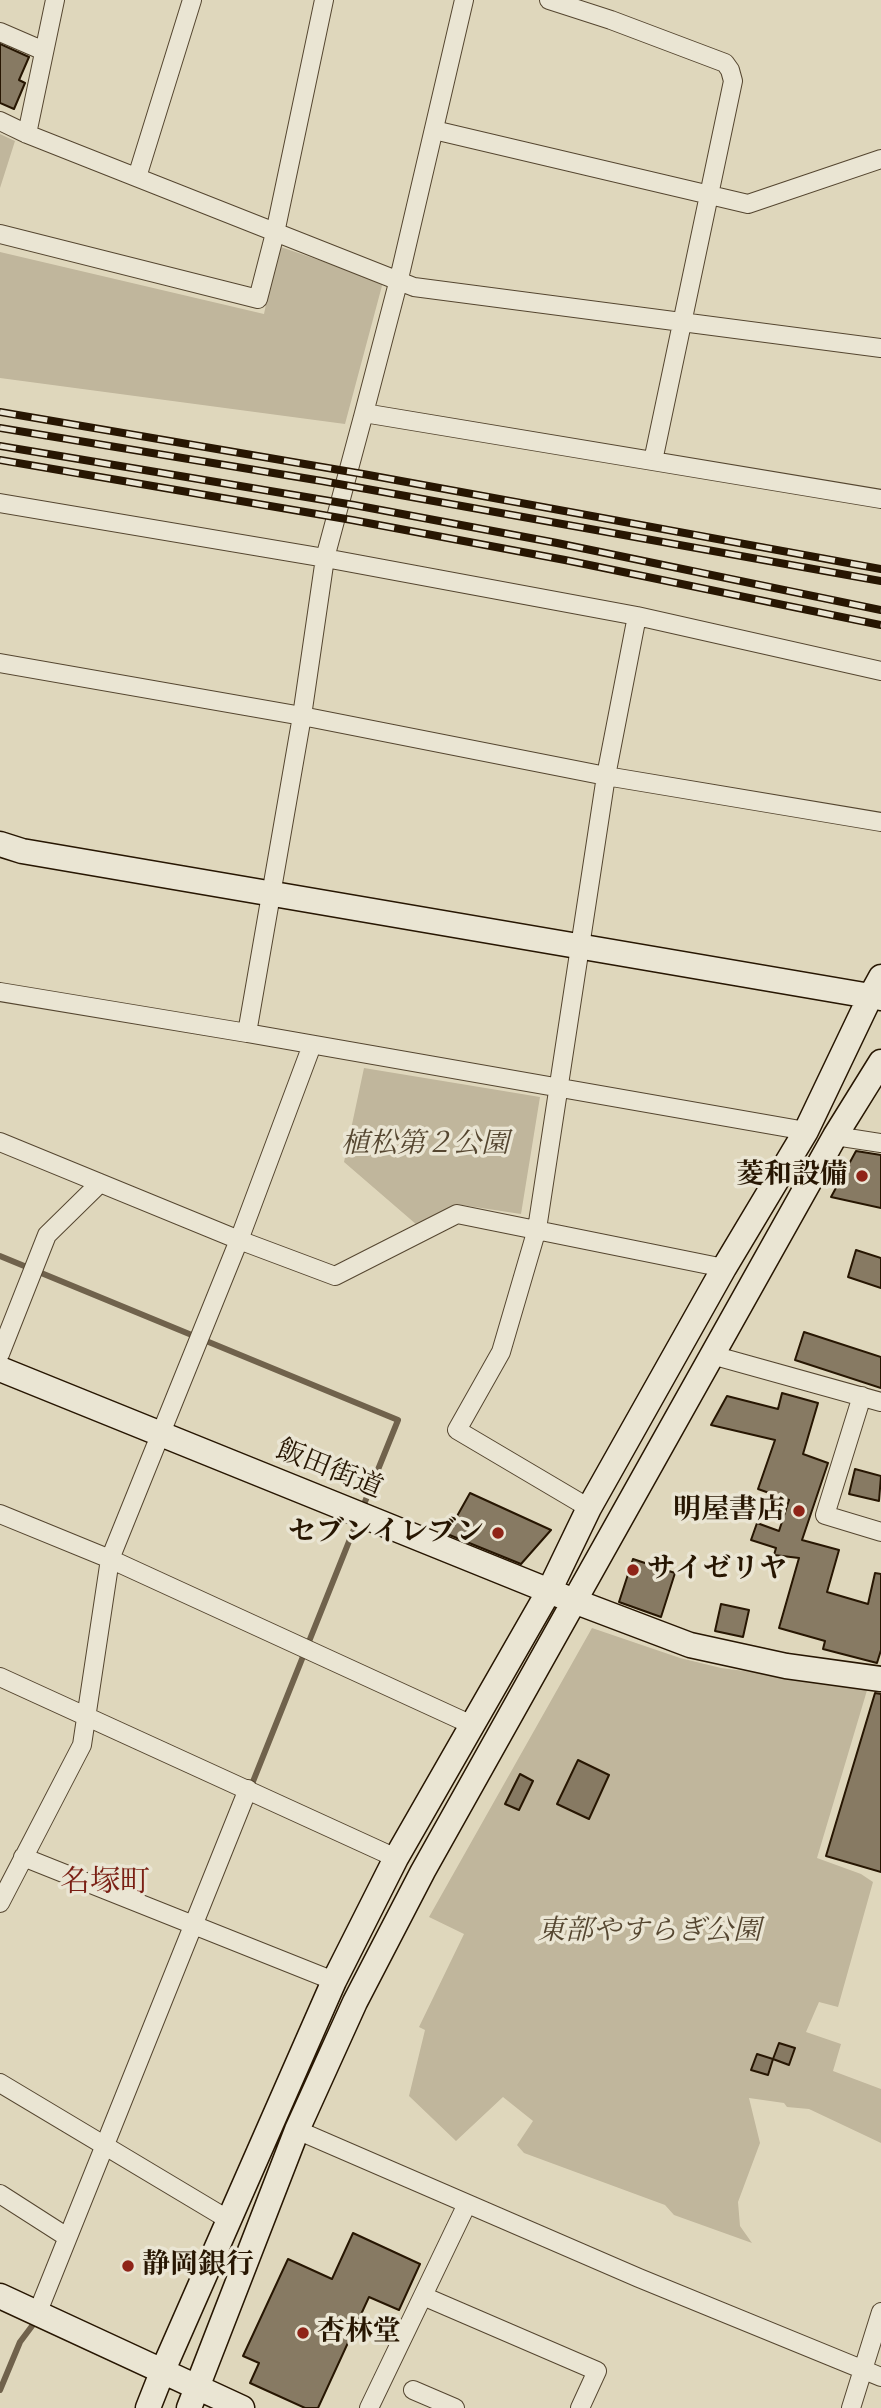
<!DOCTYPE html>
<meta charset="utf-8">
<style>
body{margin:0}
canvas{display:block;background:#dfd7bc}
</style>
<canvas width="881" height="2408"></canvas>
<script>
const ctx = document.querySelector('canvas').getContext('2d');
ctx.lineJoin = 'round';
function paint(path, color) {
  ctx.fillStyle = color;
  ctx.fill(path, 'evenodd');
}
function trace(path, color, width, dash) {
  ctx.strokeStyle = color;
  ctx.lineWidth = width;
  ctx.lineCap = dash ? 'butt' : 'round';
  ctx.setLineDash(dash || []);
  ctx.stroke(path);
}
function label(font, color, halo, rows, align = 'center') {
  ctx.font = font + ' "IM FELL Great Primer","Noto Serif JP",serif';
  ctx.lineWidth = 7;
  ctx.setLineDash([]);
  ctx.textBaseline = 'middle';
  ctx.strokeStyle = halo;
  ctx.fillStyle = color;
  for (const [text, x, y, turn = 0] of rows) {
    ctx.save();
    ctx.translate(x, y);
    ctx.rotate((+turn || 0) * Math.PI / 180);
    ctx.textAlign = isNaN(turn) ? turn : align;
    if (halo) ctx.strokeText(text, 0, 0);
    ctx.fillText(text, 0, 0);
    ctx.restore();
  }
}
paint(new Path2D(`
 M0 134 15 141 0 188Z
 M278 246 383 282 345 424 0 378V252L264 314Z
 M364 1068 540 1097 521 1214 455 1204 417 1225 344 1162Z
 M592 1628 680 1658 721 1668 868 1687 817 1858 861 1874 873 1882 838 2007 819 2002 806 2032 841 2044 833 2071 881 2089V2143L809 2109 787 2107 784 2103 749 2098 760 2143 738 2202 740 2226 752 2243 674 2215 665 2205 524 2153 517 2145 533 2121 503 2097 456 2141 409 2096 425 2030 419 2027 464 1934 429 1917Z`), '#c0b69c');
trace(new Path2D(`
 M0 1256 398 1420 362 1509
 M250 1789 358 1519
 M0 2390 20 2342 38 2318`), '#70624c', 6);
const building = new Path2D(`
 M0 44 29 57 19 80 25 83 14 109 0 103Z
 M856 1151 881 1155V1208L831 1197Z
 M856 1250 881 1258V1288L848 1277Z
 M804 1332 881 1357V1388L795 1360Z
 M782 1393 818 1403 803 1454 828 1463 802 1540 839 1550 827 1592 868 1604 875 1573 881 1574V1650L877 1663 823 1649 825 1641 779 1628 799 1558 774 1555 776 1548 751 1540 757 1523 779 1531 789 1500 758 1489 775 1440 711 1425 727 1396 778 1409Z
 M855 1469 881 1476 879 1501 849 1494Z
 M470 1493 551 1530 521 1564 447 1534Z
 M633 1559 675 1573 661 1617 619 1602Z
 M721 1604 749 1610 743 1637 715 1631Z
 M875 1693 881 1694V1872L826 1856Z
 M578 1760 609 1775 589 1819 557 1804Z
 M520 1774 533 1781 519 1810 505 1804Z
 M779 2043 795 2048 789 2065 773 2059Z
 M757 2054 773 2059 768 2075 751 2070Z
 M353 2233 420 2264 399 2310 369 2297 318 2408H305L250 2383 259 2363 243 2356 288 2259 332 2279Z`);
paint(building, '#877a63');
trace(building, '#271602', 2);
const street = new Path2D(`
 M464 0 398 283 364 413 881 499
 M549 0 611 20 725 63 730 70 733 81 653 461
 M0 32 44 51
 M0 121 27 134 414 287 881 348
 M434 130 748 204 881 159
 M27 134 55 0
 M137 177 192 0
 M0 234 258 299 275 233 324 0
 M364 413 325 558 302 716 247 1033 806 1131
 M0 503 325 558 637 616 881 671
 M0 663 302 716 606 776 881 822
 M0 992 247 1033
 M835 1136 881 1143
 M0 1142 239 1240 335 1276 457 1214 724 1268
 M0 1354 47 1235 100 1183
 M712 1355 881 1402
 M862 1396 825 1515 881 1532
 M589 1508 457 1430 501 1352 537 1229 606 776 637 616
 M0 1514 110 1559 472 1725
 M0 1677 396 1858
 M23 1857 334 1981
 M0 1903 82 1745 110 1559 239 1240 312 1045
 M0 2083 229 2220
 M297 2130 639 2278 881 2377
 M0 2194 67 2237
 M423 2296 597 2371 580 2408
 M37 2314 248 1789
 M413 2390 455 2408
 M369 2408 467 2204
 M851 2408 881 2312`);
const secondary = new Path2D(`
 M0 844 22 851 881 998
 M0 1369 574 1601 690 1645 786 1666 881 1679
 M0 2296 242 2408
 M148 2408 163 2370 334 1981 396 1858 549 1591 589 1508 724 1268 806 1131 870 997 881 977
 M189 2408 297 2130 355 2002 423 1871 835 1136 881 1062`);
trace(street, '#554630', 20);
trace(secondary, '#271602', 27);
trace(street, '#eae5d3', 18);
trace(secondary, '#eae5d3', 24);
const rail = new Path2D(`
 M0 412 363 474 881 569
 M0 428 322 481 881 581
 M0 446 354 505 557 543 881 610
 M0 460 352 520 565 560 881 625`);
trace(rail, '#271602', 8);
trace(rail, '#eae5d3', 5, [16]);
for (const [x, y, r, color] of [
 [862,1176,7,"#8f2418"],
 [799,1511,7,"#8f2418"],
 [498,1533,7,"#8f2418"],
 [633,1570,7,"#8f2418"],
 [128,2266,7,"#8f2418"],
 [303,2333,7,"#8f2418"]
]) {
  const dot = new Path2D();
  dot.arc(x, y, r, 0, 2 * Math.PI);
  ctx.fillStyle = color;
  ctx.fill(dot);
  trace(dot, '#eae5d3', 2.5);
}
label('italic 28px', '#554630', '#eae5d3', [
 ["植松第２公園",425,1145],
 ["東部やすらぎ公園",649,1932]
]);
label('bold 28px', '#271602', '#eae5d3', [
 ["菱和設備",848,1176],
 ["明屋書店",785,1511],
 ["セブンイレブン",484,1533],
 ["サイゼリヤ",647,1570,"left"],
 ["静岡銀行",142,2266,"left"],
 ["杏林堂",317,2333,"left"]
], 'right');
label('28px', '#271602', '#eae5d3', [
 ["飯田街道",329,1470,22]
]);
label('30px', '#7a1f14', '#eae5d3', [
 ["名塚町",105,1884]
]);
</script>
